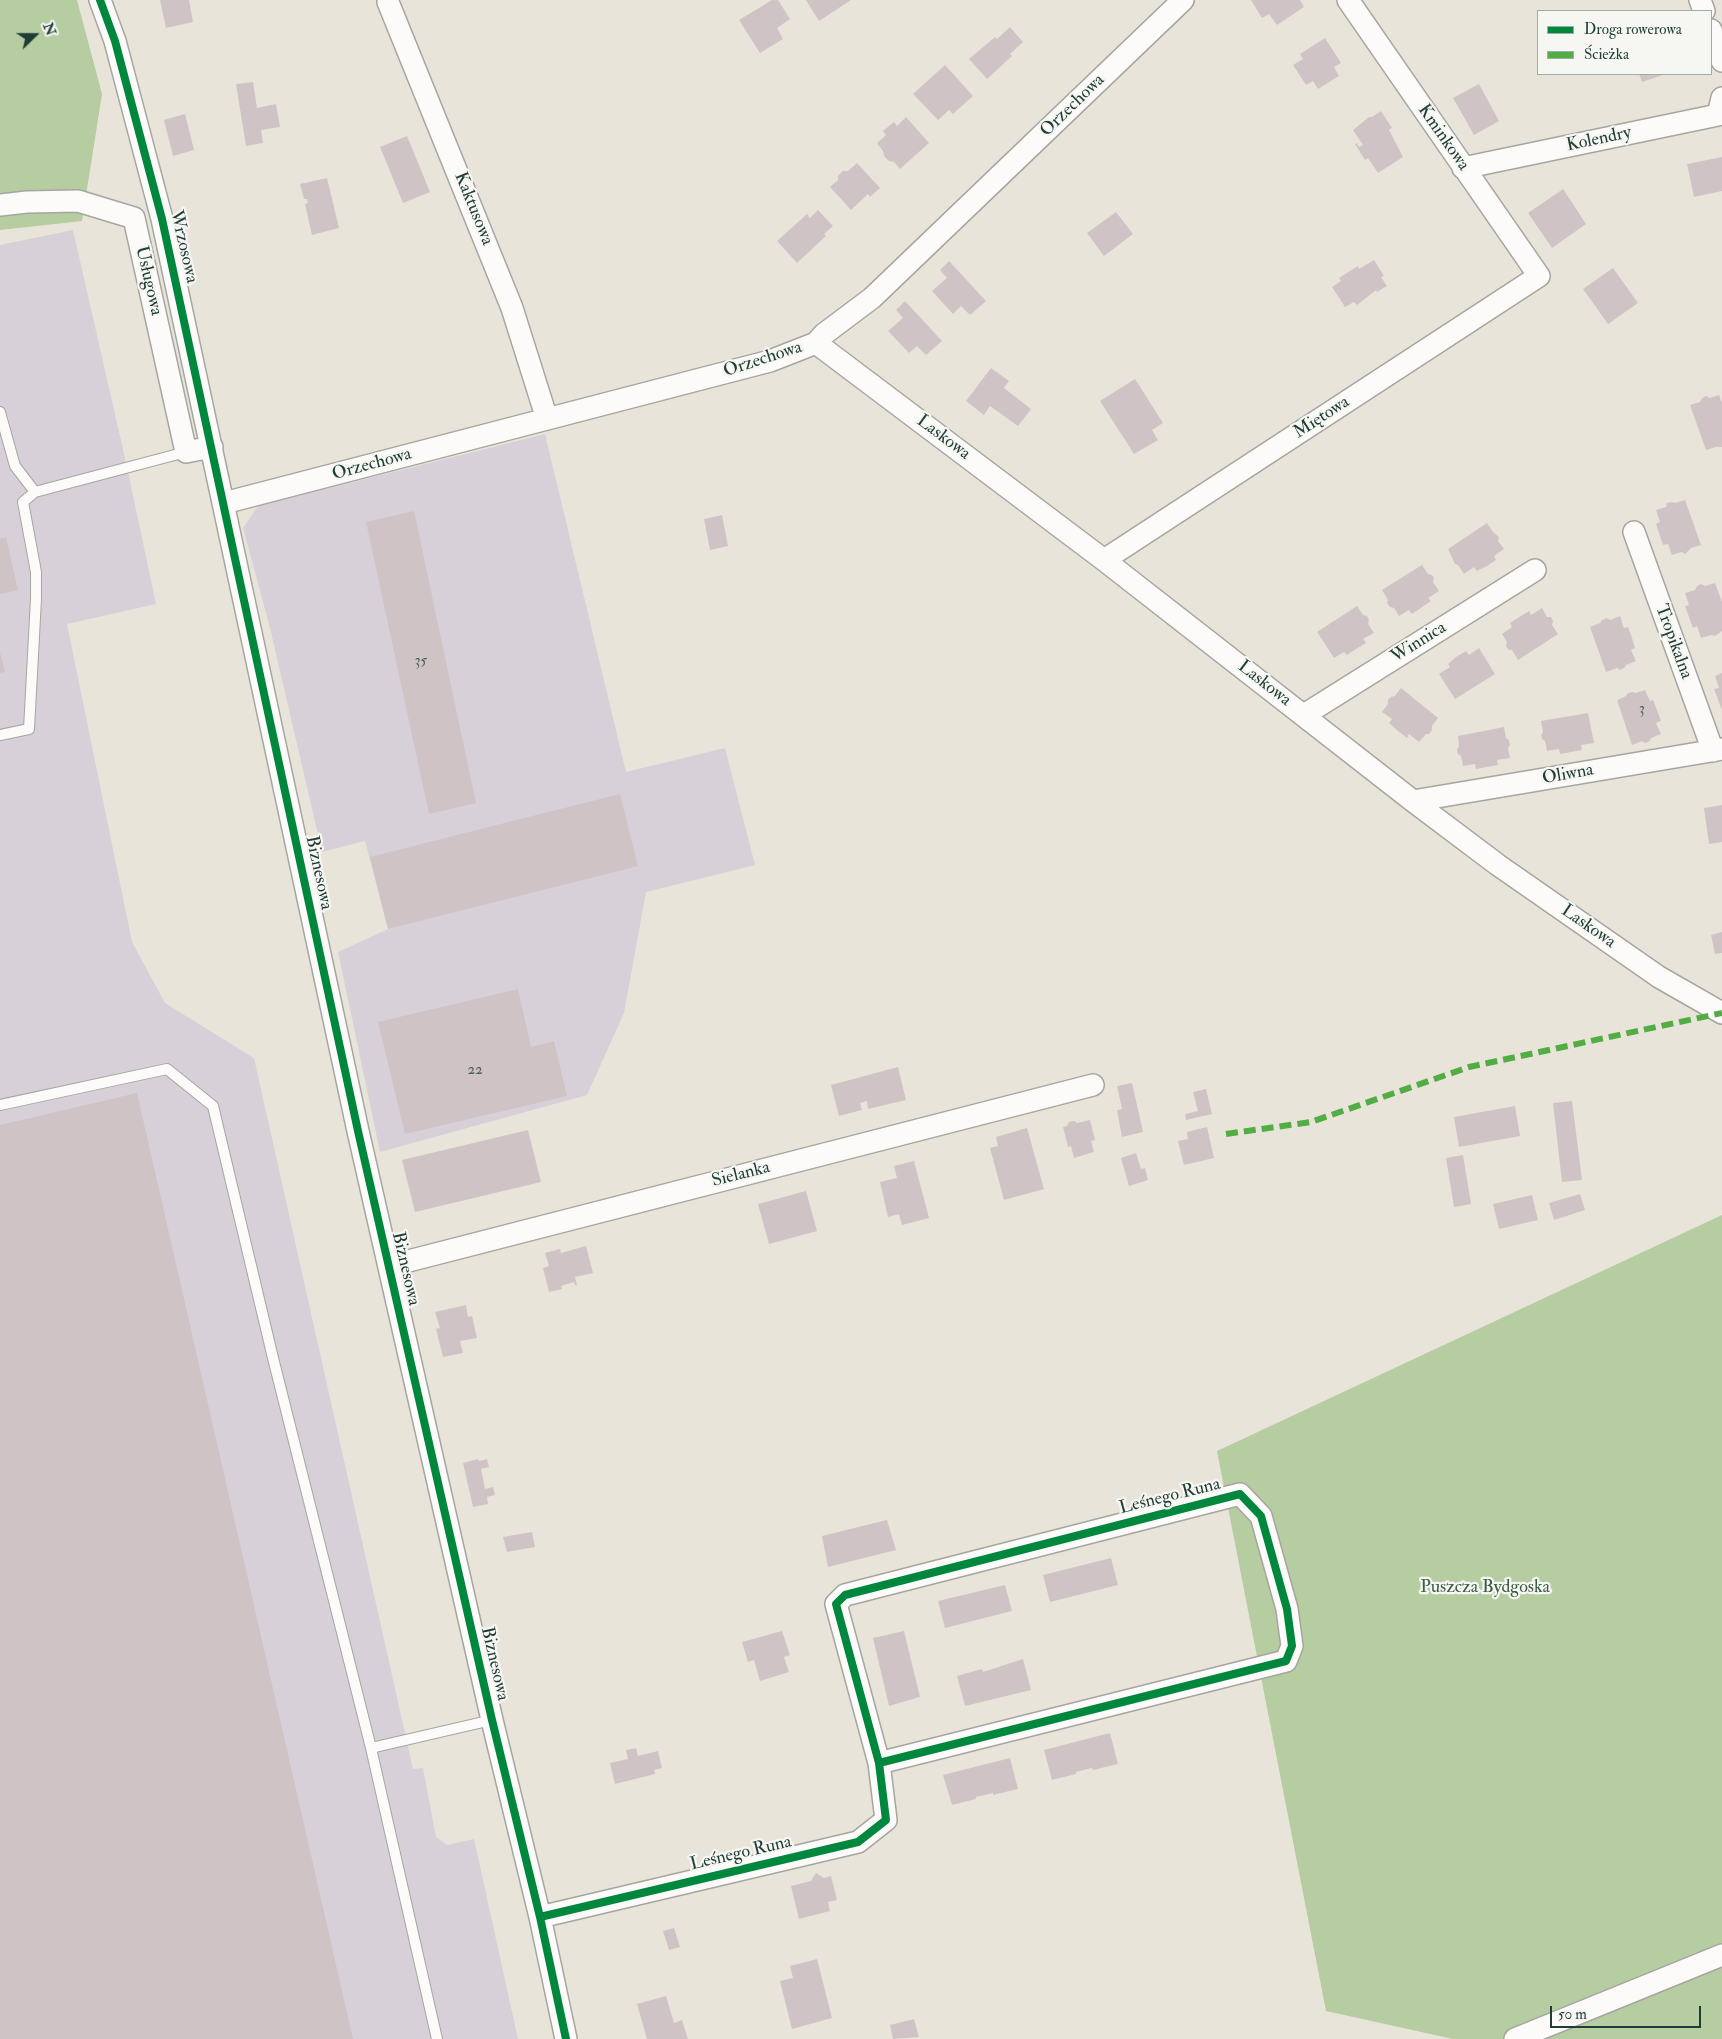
<!DOCTYPE html>
<meta charset="utf-8">
<style>
body{margin:0}
#map{position:relative;width:1722px;height:2039px;overflow:hidden;background:#e9e4d9;font-family:"IM FELL Double Pica",serif}
canvas{display:block}
.legend{position:absolute;left:1537px;top:10px;width:175px;height:65px;box-sizing:border-box;background:#f6f6f2;border:1px solid #a0aca6;margin:0;padding:6px 9px;list-style:none;font-size:15px;color:#1f3d34}
.legend li{display:flex;align-items:center;gap:10px;height:25px}
.legend b{width:25px;border:1px solid #a0aca6}
.north{position:absolute;left:10px;top:10px;width:50px;height:50px;-webkit-text-stroke:4px #f6f6f2;paint-order:stroke;rotate:68deg;font-size:14px;font-weight:700;line-height:20px;text-align:center;color:#1f3d34}
.north::after{content:'';display:block;margin:auto;width:18px;height:22px;background:#1f3d34;clip-path:polygon(50% 0,100% 100%,50% 72%,0 100%)}
.scale{position:absolute;left:1550px;top:2006px;width:151px;height:22px;box-sizing:border-box;border:2px solid #1f3d34;border-top:0;padding-left:6px;font-size:15px;line-height:18px;white-space:nowrap;color:#1f3d34;-webkit-text-stroke:4px #f6f6f2;paint-order:stroke}
</style>
<div id="map">
<canvas width="1722" height="2039"></canvas>
<ul class="legend">
<li><b style="height:6px;background:#00873e"></b>Droga rowerowa</li>
<li><b style="height:6px;background:#52ad45"></b>Ścieżka</li>
</ul>
<div class="north">N</div>
<div class="scale">50 m</div>
</div>
<script>
const ctx = document.querySelector('canvas').getContext('2d');
ctx.lineJoin = 'round';
function paint(path, color) {
  ctx.fillStyle = color;
  ctx.fill(path, 'evenodd');
}
function trace(path, color, width, dash) {
  ctx.strokeStyle = color;
  ctx.lineWidth = width;
  ctx.lineCap = dash ? 'butt' : 'round';
  ctx.setLineDash(dash || []);
  ctx.stroke(path);
}
function label(font, color, halo, rows, align = 'center') {
  ctx.font = font + ' "IM FELL Double Pica",serif';
  ctx.lineWidth = 4.5;
  ctx.setLineDash([]);
  ctx.textBaseline = 'middle';
  ctx.strokeStyle = halo;
  ctx.fillStyle = color;
  for (const [text, x, y, turn = 0] of rows) {
    ctx.save();
    ctx.translate(x, y);
    ctx.rotate((+turn || 0) * Math.PI / 180);
    ctx.textAlign = isNaN(turn) ? turn : align;
    if (halo) ctx.strokeText(text, 0, 0);
    ctx.fillText(text, 0, 0);
    ctx.restore();
  }
}
paint(new Path2D(`
 M73 230 127 467 156 604 67 624 132 942 165 1003 254 1058 413 1769 423 1768 436 1837 447 1845 474 1839 518 2039H0V245Z
 M545 434 626 772 725 748 755 865 646 892 624 1013 587 1095 380 1152 338 952 388 929 365 841 322 852 270 628 243 528 258 506Z`), '#d7d0d8');
paint(new Path2D(`
 M0 0H77L102 94 82 221 0 230Z
 M1722 1215V2039H1453L1326 2011 1217 1451Z`), '#b5cda1');
paint(new Path2D(`
 M160 0H189L193 22 166 28Z
 M772 0H778L790 19 777 28 783 39 760 53 739 20Z
 M806 0H851L819 21Z
 M1251 0H1300L1304 7 1277 25 1269 14 1262 18Z
 M1010 27 1023 42 1010 54 1012 56 987 79 969 59 995 37 997 39Z
 M1325 38 1341 63 1334 67 1339 76 1318 89 1313 81 1306 85 1293 65 1303 59 1300 54Z
 M945 65 973 96 953 114 949 110 938 120 913 94Z
 M1639 74H1666L1642 82Z
 M253 82 257 108 276 104 280 127 261 130 263 143 246 146 236 84Z
 M1479 84 1499 121 1474 135 1453 98Z
 M1381 111 1392 128 1389 130 1403 157 1378 173 1368 158 1365 160 1355 144 1357 143 1359 147 1363 145 1353 130 1369 117H1372Z
 M185 114 194 150 173 156 164 120Z
 M906 117 929 143 900 169 894 162 889 161 884 156 883 151 877 143 886 135 883 131 894 122 897 126Z
 M407 136 430 192 403 203 380 147Z
 M1722 157V191L1694 197 1687 164Z
 M857 163 880 188 870 197 868 194 851 210 830 187 838 180V176L843 171H848Z
 M327 178 339 228 312 235 305 204 308 203 307 199H304L300 184Z
 M1563 189 1586 224 1552 248 1528 213Z
 M818 210 833 226 824 234 826 236 797 263 777 241 807 214 810 218Z
 M1116 212 1133 234 1104 256 1087 233Z
 M1374 260 1384 276 1381 277 1387 286 1377 292 1376 290 1357 305 1354 302 1345 307 1332 287 1341 281 1339 278 1358 266 1359 269Z
 M949 261 986 301 970 315 961 306 953 314 932 291 947 278 940 270Z
 M1613 268 1638 303 1608 324 1583 289Z
 M905 301 942 341 926 355 917 346 909 353 888 331 903 318 896 310Z
 M991 368 1009 381 1004 388 1031 409 1018 426 990 406 984 415 966 401Z
 M1135 379 1163 423 1152 430 1158 440 1134 454 1100 401Z
 M1719 395 1722 403V447H1716L1706 450 1690 405 1700 402 1702 398 1706 396 1710 398Z
 M1685 500 1701 545 1691 548 1685 554 1682 552 1672 555 1668 544 1663 545 1656 524 1660 522 1656 510 1666 507 1667 503 1672 502 1675 503Z
 M414 511 476 803 429 814 366 522Z
 M722 515 728 546 710 550 704 519Z
 M1487 523 1493 532 1499 537 1498 541 1504 549 1494 556 1496 560 1487 566 1477 571 1474 567 1464 574 1458 565 1455 564 1448 549Z
 M6 537 18 590 0 594V539Z
 M1422 565 1428 574 1432 575 1434 578 1433 582 1439 591 1428 598 1431 601 1412 614 1409 610 1399 616 1394 608 1390 607 1387 603 1388 600 1382 590Z
 M1715 583 1722 602V631L1715 636 1711 635 1701 638 1697 626 1693 628 1685 606 1689 605 1685 593 1695 590 1697 586 1701 584 1705 586Z
 M1357 606 1363 615 1367 616 1369 620 1368 624 1374 633 1363 639 1366 643 1356 649 1347 655 1344 652 1334 658 1317 632Z
 M1542 608 1547 617H1551L1553 621 1552 625 1558 634 1518 660 1512 650H1509L1506 646 1507 642 1502 634 1512 627 1510 623 1529 611 1531 615Z
 M1620 616 1624 628 1628 627 1632 638 1635 648 1631 650 1636 661 1626 665 1624 668 1620 670 1617 668 1606 672 1590 627 1600 623 1602 620 1607 618 1610 620Z
 M1479 648 1495 674 1455 699 1439 674 1450 667 1448 664 1456 657 1466 651 1469 655Z
 M0 652 5 672 0 673Z
 M1722 673V710L1714 689 1719 688 1715 676Z
 M1401 688 1438 718 1432 726V730L1429 734H1426L1419 742 1409 734 1407 738 1398 731 1389 723 1392 719 1382 712 1388 704V700L1391 697 1395 696Z
 M1645 690 1650 701 1653 700 1657 710 1661 721 1656 723 1661 734 1651 738 1650 741 1645 743 1642 741 1632 745 1617 700 1626 696 1628 693 1632 692 1636 693Z
 M1588 713 1594 743 1581 745 1582 750 1560 754 1559 749 1547 751 1545 741 1542 739 1541 735 1543 732 1541 721Z
 M1504 727 1506 738 1509 740 1510 745 1508 748 1510 758 1497 760 1498 765 1476 769 1475 764 1463 766 1461 756 1458 754 1457 750 1459 746 1458 736Z
 M620 794 638 866 388 929 370 857Z
 M1722 805V842L1709 844 1704 808Z
 M1722 932V953L1715 954 1711 935Z
 M518 989 531 1047 554 1041 567 1096 405 1134 378 1022Z
 M898 1067 906 1100 868 1109 867 1101 860 1103 862 1110 839 1116 831 1085Z
 M1132 1083 1143 1132 1122 1137 1117 1110 1122 1109 1117 1086Z
 M1206 1089 1212 1114 1186 1120 1185 1114 1198 1111 1193 1092Z
 M137 1093 353 2039H0V1125Z
 M1572 1101 1582 1180 1562 1182 1553 1103Z
 M1515 1106 1520 1136 1459 1147 1454 1117Z
 M1090 1120 1095 1140 1091 1141 1094 1152 1074 1158 1071 1146 1068 1147 1063 1127 1067 1126 1069 1122 1074 1121 1077 1123Z
 M1207 1127 1214 1158 1184 1165 1178 1141 1188 1139 1187 1132Z
 M1027 1128 1044 1189 1004 1200 990 1148 998 1146 996 1137Z
 M528 1130 541 1182 415 1212 402 1160Z
 M1136 1153 1141 1169 1145 1168 1148 1180 1129 1186 1121 1158Z
 M1463 1155 1471 1204 1454 1207 1446 1158Z
 M914 1161 929 1218 902 1225 899 1214 888 1217 880 1182 897 1178 894 1166Z
 M806 1191 817 1231 769 1244 758 1204Z
 M1580 1194 1585 1210 1554 1220 1549 1203Z
 M1532 1195 1538 1220 1499 1229 1493 1204Z
 M586 1246 593 1273 575 1277 577 1285H575L574 1282 561 1286 562 1289 549 1292 543 1268 549 1266 545 1253 560 1249 561 1253Z
 M466 1305 468 1317 472 1316 477 1338 460 1341 463 1353 443 1357 436 1329 440 1328 435 1312Z
 M478 1459 479 1461 487 1459 489 1467 481 1469 485 1489 493 1487 495 1495 487 1497 488 1504 473 1507 463 1463Z
 M887 1520 896 1550 828 1567 822 1536Z
 M532 1532 535 1547 507 1552 503 1537Z
 M1111 1558 1118 1585 1050 1602 1043 1575Z
 M1005 1585 1012 1611 945 1628 938 1601Z
 M782 1631 790 1655 784 1657 789 1672 760 1681 754 1660 748 1662 742 1642Z
 M904 1631 920 1697 889 1706 873 1638Z
 M1023 1659 1031 1690 965 1706 957 1676 982 1669 983 1672Z
 M1110 1733 1118 1764 1093 1770 1092 1768 1076 1772V1774L1052 1780 1044 1750Z
 M636 1748 638 1756 658 1751 662 1768 654 1770 655 1774 615 1784 610 1763 628 1759 626 1750Z
 M1010 1758 1018 1789 993 1795V1793L976 1797V1799L952 1805 943 1775Z
 M816 1873 824 1878 831 1876 837 1900 828 1902 830 1911 799 1919 791 1886 811 1881Z
 M674 1928 680 1947 669 1950 663 1931Z
 M817 1959 832 2018 792 2029 780 1981 793 1978 790 1966Z
 M666 1996 674 2023 682 2020 688 2039H647L637 2004Z
 M914 2019 919 2037 893 2039 890 2025Z`), '#d0c3c6');
const lane = new Path2D(`
 M0 412 15 466 35 492
 M0 735 29 729 36 599V572L23 502 35 492 186 452
 M0 1105 167 1069 213 1106 273 1358 371 1748 437 2039
 M371 1748 492 1720`);
const street = new Path2D(`
 M100 0 115 41 162 219 358 1131 492 1720 540 1917 566 2039
 M1700 0 1704 11
 M388 2 512 308 547 419
 M1711 30 1722 61
 M1463 168 1718 115 1722 98
 M0 205 27 202 78 201 134 218 186 452 212 447
 M816 343 1104 560 1413 801 1498 865 1659 977 1722 1013
 M224 503 770 361 816 343 824 334 872 298 1183 0
 M1634 532 1713 751
 M1104 560 1539 276 1348 0
 M1304 715 1535 570
 M1413 801 1722 749
 M389 1266 1093 1085
 M540 1917 858 1842 886 1820 879 1763 1286 1661 1292 1646 1287 1609 1261 1516 1240 1494 845 1595 836 1604 879 1763
 M1515 2039 1722 1955`);
trace(lane, '#a5a69f', 12);
trace(street, '#a5a69f', 24);
trace(lane, '#fcfbf9', 10);
trace(street, '#fcfbf9', 21);
trace(new Path2D(`
 M1226 1134 1311 1122 1469 1067 1722 1013`), '#52ad45', 6, [12, 6]);
trace(new Path2D(`
 M100 0 115 41 162 219 358 1131 492 1720 540 1917 566 2039
 M540 1917 858 1842 886 1820 879 1763 1286 1661 1292 1646 1287 1609 1261 1516 1240 1494 845 1595 836 1604 879 1763`), '#00873e', 8);
label('15px', '#4b5e58', null, [
 ["35",421,662],
 ["3",1642,710],
 ["22",475,1071]
]);
label('18px', '#1f3d34', '#f6f6f2', [
 ["Orzechowa",1073,106,-44],
 ["Kminkowa",1443,138,55],
 ["Kolendry",1599,140,-12],
 ["Kaktusowa",473,209,68],
 ["Wrzosowa",183,247,77],
 ["Usługowa",148,281,77],
 ["Orzechowa",763,360,-18],
 ["Miętowa",1322,418,-33],
 ["Laskowa",943,438,37],
 ["Orzechowa",372,465,-15],
 ["Tropikalna",1673,642,70],
 ["Winnica",1419,643,-32],
 ["Laskowa",1264,684,38],
 ["Oliwna",1568,775,-10],
 ["Biznesowa",318,873,78],
 ["Laskowa",1588,927,35],
 ["Sielanka",741,1175,-14],
 ["Biznesowa",405,1269,77],
 ["Leśnego Runa",1170,1497,-14],
 ["Biznesowa",494,1664,77],
 ["Leśnego Runa",741,1854,-13]
]);
label('18px', '#3b5c45', '#f6f6f2', [
 ["Puszcza Bydgoska",1485,1588]
]);
</script>
